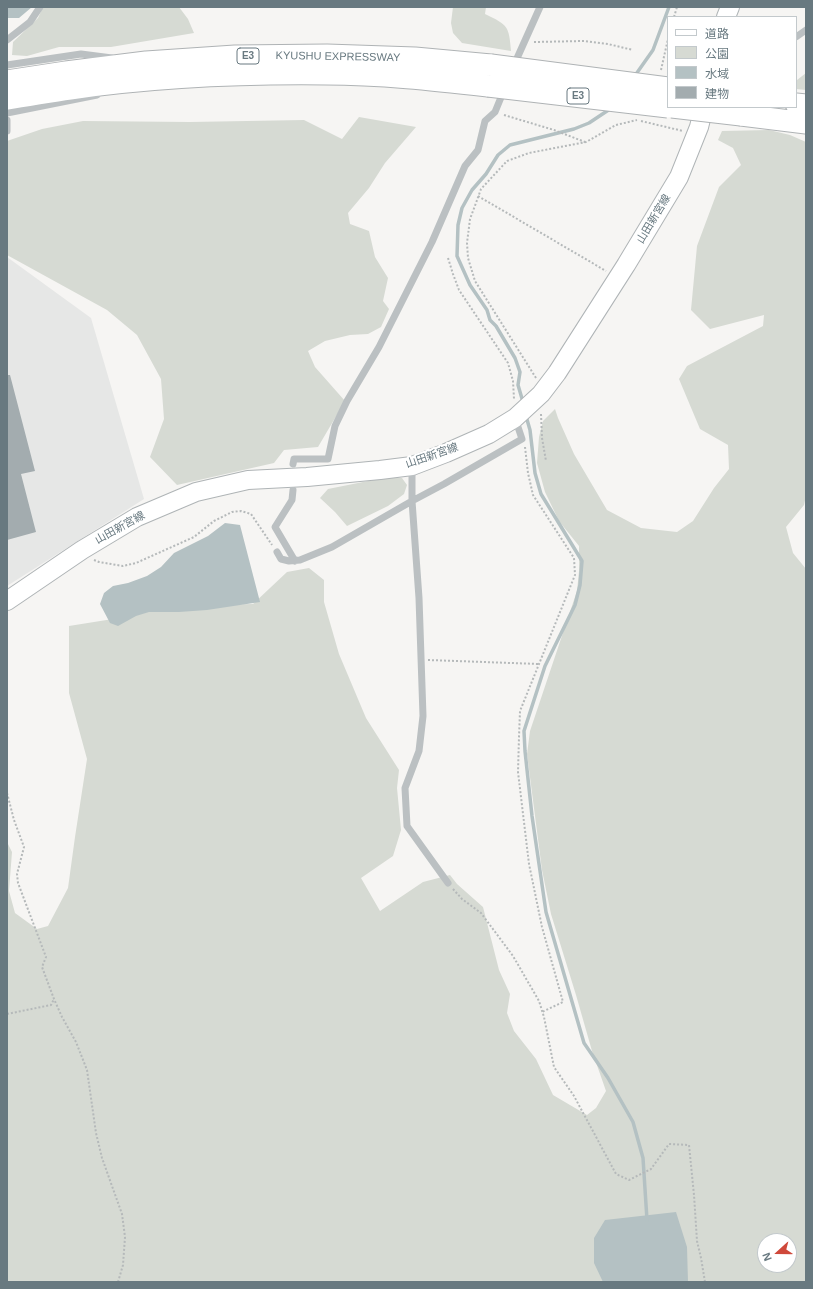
<!DOCTYPE html>
<meta charset="utf-8">
<style>
body{margin:0}
#map{position:relative;width:813px;height:1289px;overflow:hidden;background:#f6f5f3;font-family:Helvetica,"Noto Sans JP",sans-serif}
canvas{display:block}
.frame{position:absolute;inset:0;border:8px solid #687980;pointer-events:none}
.legend{position:absolute;left:667px;top:16px;width:130px;height:92px;box-sizing:border-box;background:#fff;border:1px solid #c3c9cc;margin:0;padding:5px 7px;list-style:none;font-size:12px;color:#687980}
.legend li{display:flex;align-items:center;gap:8px;height:20px}
.legend b{width:20px;border:1px solid #c3c9cc}
.north{position:absolute;left:757px;top:1233px;width:40px;height:40px;box-sizing:border-box;background:#fff;border:1px solid #c3c9cc;border-radius:50%;rotate:249deg;font-size:11px;font-weight:700;line-height:16px;text-align:center;color:#687980}
.north::after{content:'';display:block;margin:auto;width:14px;height:18px;background:#cf483a;clip-path:polygon(50% 0,100% 100%,50% 72%,0 100%)}
</style>
<div id="map">
<canvas width="813" height="1289"></canvas>
<div class="frame"></div>
<ul class="legend">
<li><b style="height:5px;background:#fff"></b>道路</li>
<li><b style="height:11px;background:#d6dad3"></b>公園</li>
<li><b style="height:11px;background:#b4c1c3"></b>水域</li>
<li><b style="height:11px;background:#a3acaf"></b>建物</li>
</ul>
<div class="north">N</div>
</div>
<script>
const ctx = document.querySelector('canvas').getContext('2d');
ctx.lineJoin = 'round';
function paint(path, color) {
  ctx.fillStyle = color;
  ctx.fill(path, 'evenodd');
}
function trace(path, color, width, dash) {
  ctx.strokeStyle = color;
  ctx.lineWidth = width;
  ctx.lineCap = dash ? 'butt' : 'round';
  ctx.setLineDash(dash || []);
  ctx.stroke(path);
}
function label(font, color, halo, rows, align = 'center') {
  ctx.font = font + ' Helvetica,"Noto Sans JP",sans-serif';
  ctx.lineWidth = 4;
  ctx.setLineDash([]);
  ctx.textBaseline = 'middle';
  ctx.strokeStyle = halo;
  ctx.fillStyle = color;
  for (const [text, x, y, turn = 0] of rows) {
    ctx.save();
    ctx.translate(x, y);
    ctx.rotate((+turn || 0) * Math.PI / 180);
    ctx.textAlign = isNaN(turn) ? turn : align;
    if (halo) ctx.strokeText(text, 0, 0);
    ctx.fillText(text, 0, 0);
    ctx.restore();
  }
}
paint(new Path2D(`
 M7 257 91 318 144 499 7 586Z`), '#e6e7e6');
paint(new Path2D(`
 M43 7H179L188 19 194 33 111 47H59L27 56 12 55 13 42 38 18Z
 M453 7H486L485 14C508 25 509 26 511 51L462 43 453 33 451 23Z
 M806 73V90L796 89 797 80Z
 M359 117 416 127 385 163 369 188 348 213 350 224 369 231 375 257 388 278 383 301 389 309 381 327 368 334 350 335 325 341 308 351 315 367 345 401 318 447 284 450 274 463 177 485 150 457 164 419 161 379 137 335 107 310 7 255V141L42 129 83 121 190 122 304 120 342 139Z
 M769 130 790 135 806 142V496L804 505 786 527 793 553 806 569V1282H7V842L12 852 9 891 15 913 37 929 48 926 68 888 75 837 87 759 69 693V626L119 618 173 597 207 605 253 604 287 572 309 568 324 580V602L339 654 366 718 399 770 397 788 401 830 393 856 361 878 380 911 423 882 450 875 457 884 483 907 499 970 510 994 507 1013 514 1031 536 1059 553 1095 587 1115 596 1108 606 1091 592 1051 576 995 551 914 542 870 527 754 530 731 577 591 579 571V546L559 521 545 492 537 463 539 437 543 421 555 409 558 418 574 454 607 510 641 528 677 532 693 521 714 488 729 469 728 445 700 429 679 379 687 366 763 326 764 315 710 329 691 310 697 246 719 187 741 165 733 148 718 140 722 131ZM765 1241H789V1265H765Z
 M388 477 402 478 407 485 404 494 388 506 347 526 335 512 320 498 328 489Z`), '#d6dad3');
paint(new Path2D(`
 M7 7H32L19 18H7Z
 M225 523 240 525 260 602 207 610 179 612H149L136 616 118 626 110 623 100 604 104 593 113 586 128 583 147 576 161 567 174 553 208 536Z
 M676 1212 687 1247 688 1282H603L594 1263V1238L605 1220Z`), '#b4c1c3');
trace(new Path2D(`
 M634 77 653 50 669 7
 M523 402 518 385 520 372 515 358 496 326 490 320 487 310 470 285 457 256 458 225 462 208 472 190 486 174 498 155 510 145 574 129 589 123 610 109
 M526 416 530 430 535 473 541 494 582 561 580 585 575 605 545 666 524 731 525 751 532 816 546 912 584 1043 608 1078 633 1122 643 1158 647 1220`), '#b4c1c3', 3.5);
paint(new Path2D(`
 M7 375H10L35 471 21 474 36 532 7 540Z`), '#a3acaf');
const major = new Path2D(`
 M726 17 730 7
 M7 601 82 550 137 517 196 492 248 480 307 477 380 470 412 466 446 453 489 434 515 418 541 394 557 373 626 265 679 177 699 127 704 107`);
const highway = new Path2D(`
 M7 81 66 72 146 62 235 56 327 55 415 58 491 65
 M7 99C28 96 49 92 70 89 154 77 240 73 326 74 380 74 434 80 488 86
 M796 104 806 105
 M741 115 806 123`);
trace(major, '#afb4b6', 20);
trace(highway, '#afb3b5', 23);
trace(new Path2D(`
 M674 17 677 7
 M534 42 584 41 608 44 633 50
 M661 70 668 39
 M504 115 554 130 585 142
 M641 121 683 131
 M478 196 606 271
 M448 258 453 274 459 290 508 363 513 381 514 399
 M536 378 475 281 468 258 467 243 470 219 476 203 481 189 507 161 529 153 586 142 616 125 637 120
 M541 414 542 438 546 461
 M525 447 528 473 533 495 574 558 575 575 520 711 519 737 518 772 529 864 542 927 563 1002 542 1012
 M94 560 99 562 123 566 136 563 194 537 214 521 232 512 241 511 251 514 272 545
 M428 660 539 664
 M7 793 14 820 24 847 17 874 18 883 46 957 42 967 54 999 62 1017 76 1042 87 1070 96 1133 102 1158 122 1214 125 1237 123 1265 118 1282
 M453 889 462 899 481 913 513 956 539 1001 544 1017 554 1067 574 1096 616 1174 629 1180 651 1169 669 1144 689 1145 694 1195 697 1241 701 1258 705 1282
 M7 1014 51 1005 54 999`), '#b5b9ba', 2, [2, 2]);
trace(new Path2D(`
 M796 37 806 30
 M7 40 30 22 40 7
 M7 65 81 54 112 58
 M514 65 540 7
 M7 113 97 95
 M7 131V120
 M293 464 294 459H328L335 426 347 401 379 347 432 242 465 166 478 150 485 121 495 112 504 90
 M412 466V501L419 598 423 716 419 751 405 788 407 826 448 883
 M293 490 292 500 275 527 295 561
 M277 552 281 559 289 561 300 560 332 547 412 501 444 484 522 439 515 418`), '#bbc0c2', 7);
trace(major, '#fff', 18);
trace(highway, '#fff', 21);
const highwayBridge = new Path2D(`
 M491 65 668 88
 M488 86 668 107
 M672 107 741 115`);
trace(highwayBridge, '#afb3b5', 23, []);
trace(highwayBridge, '#fff', 21);
for (const [x, y, w] of [
 [248,56,22],
 [578,96,22]
]) {
  const box = new Path2D();
  box.roundRect(x - w / 2, y - 8, w, 16, 3);
  ctx.fillStyle = '#fff';
  ctx.fill(box);
  trace(box, '#687980', 1);
}
label('bold 10px', '#687980', null, [
 ["E3",248,56],
 ["E3",578,96]
]);
label('11px', '#687980', '#fff', [
 ["KYUSHU EXPRESSWAY",338,57,1],
 ["山田新宮線",654,219,-59],
 ["山田新宮線",432,456,-19],
 ["山田新宮線",120,528,-29]
]);
</script>
